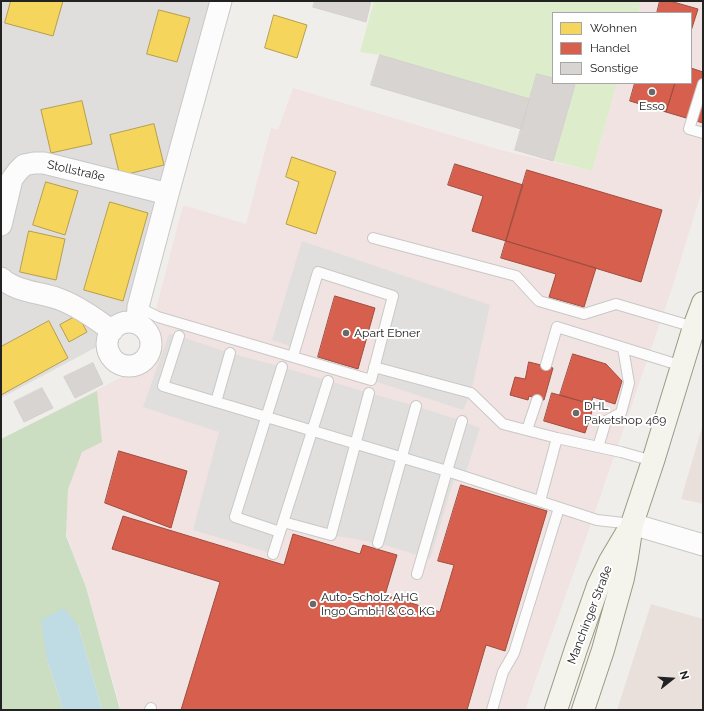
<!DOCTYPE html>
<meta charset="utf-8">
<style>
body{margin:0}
#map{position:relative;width:704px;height:711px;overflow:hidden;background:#f0eeeb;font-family:Raleway,sans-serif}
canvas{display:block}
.frame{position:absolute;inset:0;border:2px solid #222;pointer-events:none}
.legend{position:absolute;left:552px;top:12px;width:140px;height:72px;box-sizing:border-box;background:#fff;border:1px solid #a7a7a7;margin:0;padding:5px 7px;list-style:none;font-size:12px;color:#222}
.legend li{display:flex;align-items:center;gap:8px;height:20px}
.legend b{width:20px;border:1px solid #a7a7a7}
.north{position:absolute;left:652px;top:659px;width:40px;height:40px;-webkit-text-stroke:3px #fff;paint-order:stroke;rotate:73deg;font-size:11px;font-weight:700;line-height:16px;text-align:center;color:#222}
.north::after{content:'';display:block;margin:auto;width:14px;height:18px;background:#222;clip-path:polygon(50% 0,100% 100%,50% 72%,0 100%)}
</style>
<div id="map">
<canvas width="704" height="711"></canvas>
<div class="frame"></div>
<ul class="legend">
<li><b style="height:11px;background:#f6d55c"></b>Wohnen</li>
<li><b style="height:11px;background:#d6604d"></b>Handel</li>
<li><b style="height:11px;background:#d7d4d2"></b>Sonstige</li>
</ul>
<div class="north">N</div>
</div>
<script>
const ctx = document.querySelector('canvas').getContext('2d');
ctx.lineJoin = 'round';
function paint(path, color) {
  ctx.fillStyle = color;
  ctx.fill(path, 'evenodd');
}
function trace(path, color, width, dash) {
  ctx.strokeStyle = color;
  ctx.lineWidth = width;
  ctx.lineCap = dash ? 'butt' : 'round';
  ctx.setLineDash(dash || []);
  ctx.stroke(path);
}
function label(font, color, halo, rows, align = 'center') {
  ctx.font = font + ' Raleway,sans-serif';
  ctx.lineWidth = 4;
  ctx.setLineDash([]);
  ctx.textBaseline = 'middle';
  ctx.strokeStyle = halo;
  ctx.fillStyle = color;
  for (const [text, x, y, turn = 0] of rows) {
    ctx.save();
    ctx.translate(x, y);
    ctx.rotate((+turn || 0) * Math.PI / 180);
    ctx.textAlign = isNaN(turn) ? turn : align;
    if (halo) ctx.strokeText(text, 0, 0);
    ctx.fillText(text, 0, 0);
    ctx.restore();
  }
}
paint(new Path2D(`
 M1 1H210L134 306 106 342 1 398Z`), '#dfdedc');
paint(new Path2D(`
 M641 1H703V187L672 288 587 535 525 710H121L86 586 25 427 124 376 143 374 154 367 160 356 161 342 156 322V309L183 205 246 224 271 128 278 130 293 88 504 151 592 171 617 83H691V13H638Z`), '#f1e3e1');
paint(new Path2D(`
 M703 424V504L681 499Z
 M651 604 703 619V710H617Z`), '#eae0db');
paint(new Path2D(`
 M374 1H641L638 13H553V78L537 74 530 99 380 55 360 52Z
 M568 83H617L592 171 553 161 575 85Z`), '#ddeccb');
paint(new Path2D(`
 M97 391 102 442 82 452 68 489 66 536 86 587 120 710H102L78 625 47 659 63 710H1V439Z`), '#cbdec1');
paint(new Path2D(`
 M302 241 490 305 471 393 463 410 371 380 393 296 318 272 295 348 272 340Z
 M169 334 179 336 230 353 282 367 369 393 416 406 462 421 480 428 463 481 454 479 430 559 378 543 331 535 289 524 278 555 193 530 219 432 143 407Z`), '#e0dfde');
paint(new Path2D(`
 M64 608 78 625 102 710H63L47 659 41 620Z`), '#bfdbe3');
const homes = new Path2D(`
 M11 1H63L53 36 5 23Z
 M159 10 190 18 177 62 147 54Z
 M274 15 307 25 297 58 265 48Z
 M82 101 92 144 51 153 41 110Z
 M154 124 164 165 120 176 110 135Z
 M292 157 336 172 316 234 286 224 299 182 286 177Z
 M46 182 78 191 65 235 33 225Z
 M110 202 148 213 123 301 84 290Z
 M29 231 65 239 56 280 20 272Z
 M78 315 87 332 69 342 60 325Z
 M49 321 68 358 1 395V347Z`);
paint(homes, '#f6d55c');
trace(homes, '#b69f4b', 1);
const shops = new Path2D(`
 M660 1H670L698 9 691 31V13H657Z
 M691 68 703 72V123L666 112 675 83H691Z
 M635 83H675L666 112 630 101Z
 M455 164 523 185 506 241 472 231 483 196 448 185Z
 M527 170 662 210 641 282 506 241Z
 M506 241 596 268 584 307 549 297 556 274 501 258Z
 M335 296 375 308 358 369 318 357Z
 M573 354 606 364 622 381 615 404 593 397 591 404 560 395Z
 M529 362 553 368 544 400 529 396 528 400 510 395 515 377 525 379Z
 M552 393 594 405 585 433 544 421Z
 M119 451 187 471 171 528 105 503Z
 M461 485 547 511 505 651 486 645 467 710H181L220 582 112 549 123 516 284 565 293 534 360 554 363 545 397 555 385 595 440 612 454 565 438 561Z`);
paint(shops, '#d6604d');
trace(shops, '#a04d40', 1);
const building = new Path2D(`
 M315 1H371L366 22 313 7Z
 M380 55 530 99 521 129 371 85Z
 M537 74 553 78V83H568L575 85 553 161 515 150Z
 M93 363 103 384 75 398 64 377Z
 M42 388 53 408 24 422 14 402Z`);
paint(building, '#d7d4d2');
trace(building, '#d3d0cc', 1);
const lane = new Path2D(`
 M703 84 689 129 703 133
 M373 238 516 276 539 301 584 314 616 304 694 327
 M138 307 158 317 371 380 393 296 318 272 293 356
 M179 336 163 386 447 471 462 421
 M546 365 557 327 682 366
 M374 367 471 393 503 424 557 438 621 452 653 461
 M216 402 230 353
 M527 430 537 400
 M598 447 606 421 621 413 629 383 623 348
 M540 501 557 438
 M283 522 331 535 369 393
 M280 532 235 517 282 367
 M378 543 416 406
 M273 554 328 381
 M417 574 447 471 597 520 632 524
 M150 710 151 708
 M492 710 503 672 514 653 559 508`);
const street = new Path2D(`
 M1 225 12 179 18 171 24 165 34 163H44L168 194
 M1 278C16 292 40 292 59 299 78 306 95 318 112 331
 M107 344a22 22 0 1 1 44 0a22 22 0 1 1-44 0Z
 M137 323 138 307 168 194 221 1
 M632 524 703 545`);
const secondary = new Path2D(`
 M556 710 576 649 598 586 610 561 626 534
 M583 710 603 650 623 578 627 557 632 524 653 461 694 327 703 303`);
trace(lane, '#c9c8c7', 12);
trace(street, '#c9c8c7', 23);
trace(secondary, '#999a82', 24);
trace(lane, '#fdfcfc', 10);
trace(street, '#fdfcfc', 21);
trace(secondary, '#f4f4ed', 22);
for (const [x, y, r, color] of [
 [652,92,4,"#6a6968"],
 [346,333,4,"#6a6968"],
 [576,413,4,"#6a6968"],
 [313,604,4,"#6a6968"]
]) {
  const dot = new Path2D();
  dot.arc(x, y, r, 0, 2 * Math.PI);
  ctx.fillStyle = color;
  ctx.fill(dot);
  trace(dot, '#fff', 1.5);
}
label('12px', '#222', '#fff', [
 ["Esso",652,106,"center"],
 ["Apart Ebner",354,333],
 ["DHL",584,406],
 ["Paketshop 469",584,420],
 ["Auto-Scholz AHG",321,597],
 ["Ingo GmbH & Co. KG",321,611]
], 'left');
label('12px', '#222', '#fff', [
 ["Stollstraße",76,171,13],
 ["Manchinger Straße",590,615,-69]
]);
</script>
